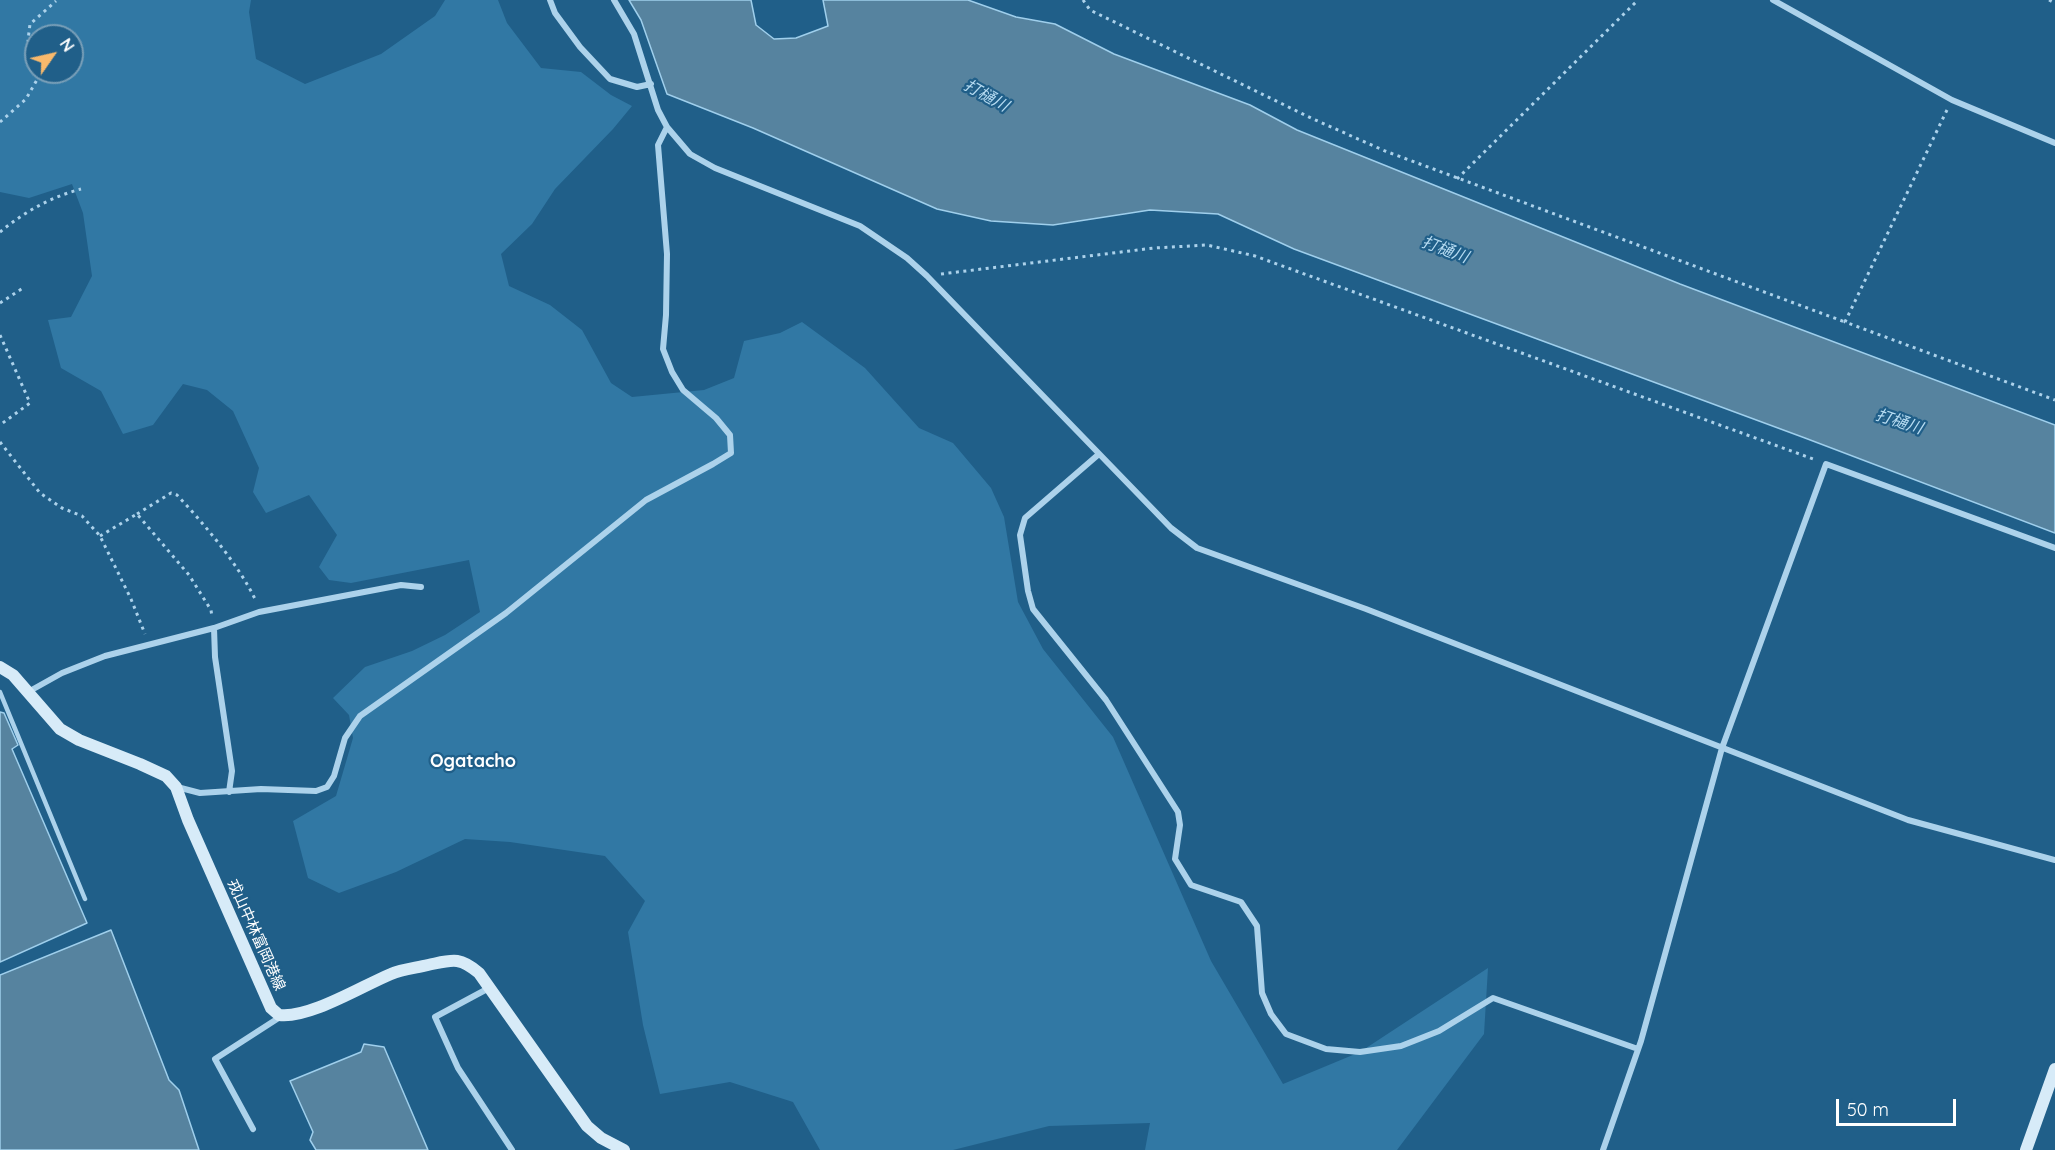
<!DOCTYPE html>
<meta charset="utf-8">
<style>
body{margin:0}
#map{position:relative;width:2055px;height:1150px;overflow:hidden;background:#205f89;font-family:Quicksand,sans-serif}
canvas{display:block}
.north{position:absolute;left:24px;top:24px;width:60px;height:60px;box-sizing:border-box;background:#205f89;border:2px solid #799fb8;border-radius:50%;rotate:56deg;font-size:16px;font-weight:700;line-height:24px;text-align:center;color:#fff}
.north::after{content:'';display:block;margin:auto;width:21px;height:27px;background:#f8b96c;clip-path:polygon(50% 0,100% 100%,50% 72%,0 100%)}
.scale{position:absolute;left:1836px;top:1099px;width:120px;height:27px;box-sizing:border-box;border:3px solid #fff;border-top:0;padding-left:8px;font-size:18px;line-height:21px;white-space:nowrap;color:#fff;-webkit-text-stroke:4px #205f89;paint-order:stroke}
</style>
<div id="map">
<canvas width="2055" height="1150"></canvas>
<div class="north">N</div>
<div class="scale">50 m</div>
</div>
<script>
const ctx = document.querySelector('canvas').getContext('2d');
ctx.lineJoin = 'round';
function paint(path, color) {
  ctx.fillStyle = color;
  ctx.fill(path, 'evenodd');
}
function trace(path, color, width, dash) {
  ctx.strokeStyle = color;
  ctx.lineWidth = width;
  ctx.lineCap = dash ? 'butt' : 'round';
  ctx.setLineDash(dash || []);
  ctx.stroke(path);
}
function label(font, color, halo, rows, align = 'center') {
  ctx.font = font + ' Quicksand,"Noto Sans JP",sans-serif';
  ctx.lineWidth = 4.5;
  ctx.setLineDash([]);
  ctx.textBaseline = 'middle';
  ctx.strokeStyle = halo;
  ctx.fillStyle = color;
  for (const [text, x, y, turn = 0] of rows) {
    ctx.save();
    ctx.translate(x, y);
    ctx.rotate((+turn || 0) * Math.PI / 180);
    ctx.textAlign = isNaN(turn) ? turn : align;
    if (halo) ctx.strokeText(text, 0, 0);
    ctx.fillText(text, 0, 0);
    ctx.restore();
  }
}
paint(new Path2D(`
 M0 0H251L249 12 256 59 305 84 381 54 435 16 445 0H498L507 23 541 68 581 72 611 95 632 106 613 129 555 189 532 224 501 254 509 286 550 305 582 330 611 383 632 397 704 390 734 378 744 341 780 333 802 322 865 368 919 428 953 443 991 488 1004 517 1018 602 1043 649 1113 737 1211 961 1283 1084 1360 1052 1488 968 1484 1034 1397 1150H1145L1150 1123 1049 1126 953 1150H820L793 1102 730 1082 660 1094 643 1025 628 932 645 901 605 856 510 842 465 839 396 872 339 893 308 878 293 821 336 796 353 738 349 715 333 698 365 667 412 651 445 635 480 612 469 560 351 583 329 580 319 567 337 535 309 495 266 513 253 492 259 468 233 411 207 390 183 384 153 425 123 434 101 391 61 368 48 320 71 317 92 276 83 213 72 184 29 198 0 192ZM36 36H72V72H36Z`), '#3178a4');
const water = new Path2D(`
 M629 0H751L756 25 774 39 796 38 828 26 823 0H968L1016 17 1055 24 1114 54 1250 105 1297 130 1680 284 2055 425V533L1805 438 1294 249 1218 214 1150 210 1053 225 991 221 937 209 753 128 667 94 641 20Z
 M0 712 4 713 18 745 12 749 87 923 0 962Z
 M111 930 169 1080 179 1090 199 1150H0V975Z
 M364 1044 384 1047 428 1150H316L310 1140 313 1132 290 1081 361 1052Z`);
paint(water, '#56839f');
trace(water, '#9fcfec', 1.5);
trace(new Path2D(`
 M1083 0 1090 10 1311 118 1385 151 1845 322
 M2049 0 2055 3
 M36 72 28 40 30 24 56 1
 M1947 110 1845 322 2055 400
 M0 122 26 99 38 78 36 72
 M1457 179 1638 0
 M0 232C24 212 51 197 81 189
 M941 274 1154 248 1207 245 1255 256 1816 460
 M0 303 23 288
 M0 335 30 403 0 425
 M0 442 40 493 62 508 82 516 100 536 131 599 145 634
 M137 514 171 493 177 495C205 525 239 565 256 601
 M100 536 137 514 189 575 211 610 212 617`), '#acd2eb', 3, [3, 4.5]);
trace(new Path2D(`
 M0 692 85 899`), '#acd2eb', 4.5);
trace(new Path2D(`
 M550 0 555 13 580 47 610 79 637 87 651 84
 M614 0 634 34 658 110 667 127 690 154 715 168 860 226 907 258 927 276 1171 528 1197 548 1366 609 1908 820 2055 860
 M1773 0 1952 100 2055 143
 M1099 454 1025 518 1020 535 1028 591 1033 609 1106 700 1178 812 1180 825 1175 859 1191 885 1241 902 1257 926 1262 993 1271 1014 1286 1034 1326 1049 1360 1052 1401 1046 1439 1031 1493 998 1638 1049
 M214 628 215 657 232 771 229 792
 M28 692 62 673 105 656 214 628 259 612 401 585 421 587
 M177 787 200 793 261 789 316 791 327 787 334 776 345 738 360 716 506 613 646 500 713 464 731 453 730 435 716 418 683 390 672 372 663 349 666 315 667 254 658 145 667 127
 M489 988 435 1017 458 1068 512 1150
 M253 1129 215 1059 277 1019 279 1015
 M1603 1150 1641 1041 1722 748 1826 464 2055 548`), '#acd2eb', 6);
trace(new Path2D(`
 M0 667 13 675 60 729 79 740 140 764 166 776 176 787 188 820 271 1008 279 1015C309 1019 362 986 391 974 402 969 416 968 428 965 452 960 459 956 479 973L587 1126 601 1138 624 1150
 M2026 1150 2055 1069`), '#d7ebf8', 12);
label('15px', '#fff', '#205f89', [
 ["戎山中林富岡港線",256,935,66]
]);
label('italic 16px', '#b7dcf2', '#205f89', [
 ["打樋川",986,96,29],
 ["打樋川",1445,250,20],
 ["打樋川",1899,422,18]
]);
label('bold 18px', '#fff', '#205f89', [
 ["Ogatacho",473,762]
]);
</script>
